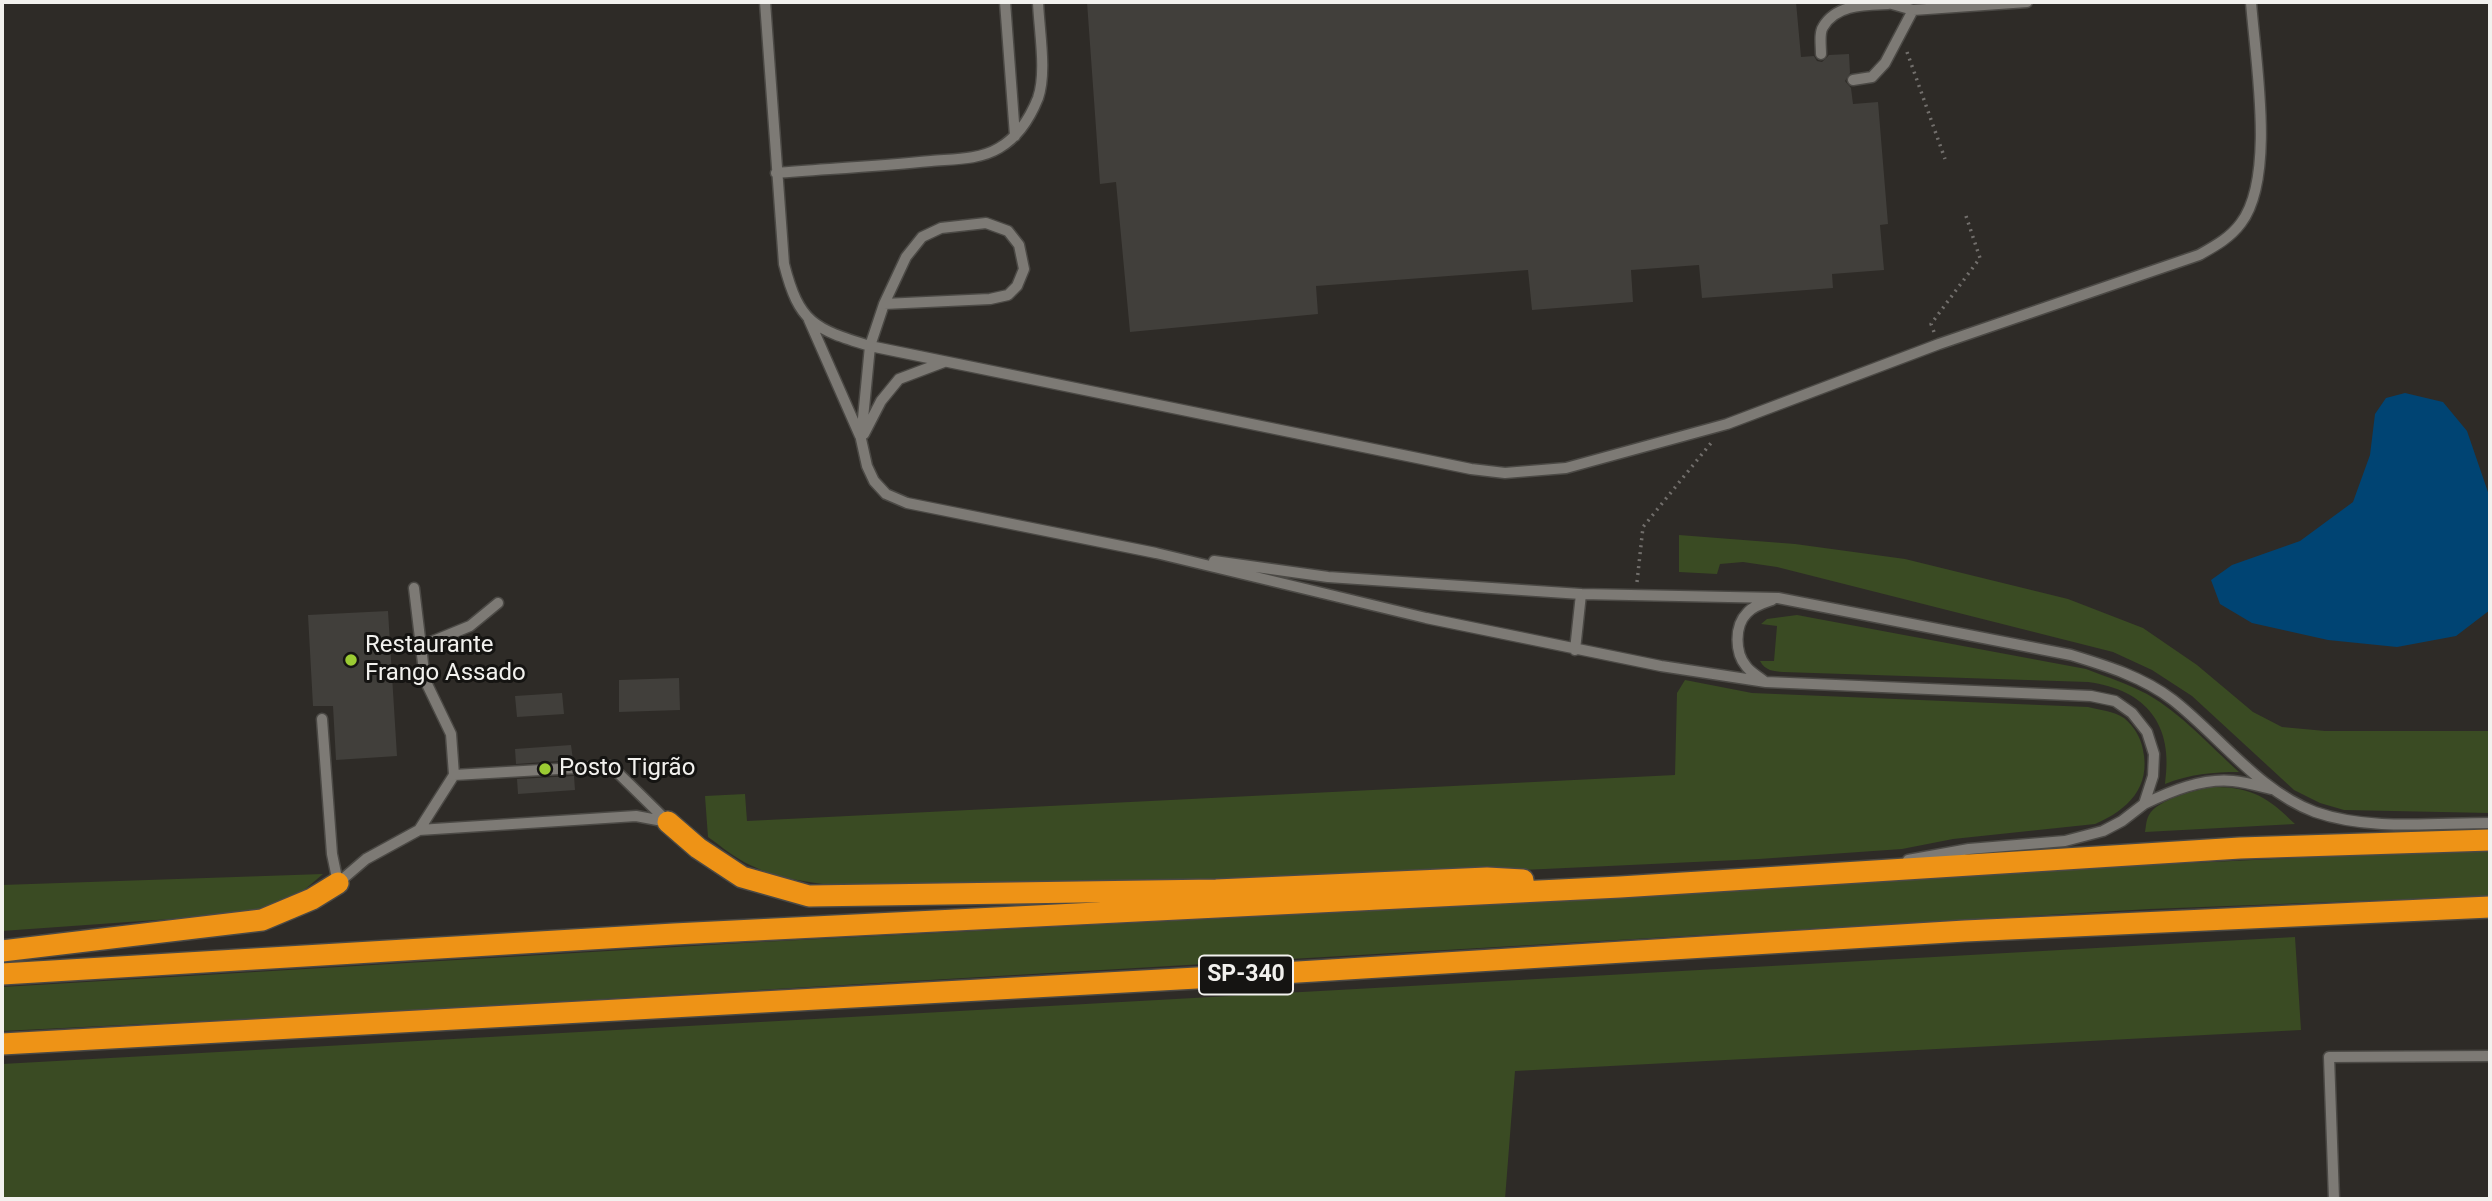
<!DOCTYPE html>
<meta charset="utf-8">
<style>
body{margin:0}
#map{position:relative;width:2492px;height:1201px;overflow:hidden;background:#2e2b27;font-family:Roboto,sans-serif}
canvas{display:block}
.frame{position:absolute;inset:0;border:4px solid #f2f1ee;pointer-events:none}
</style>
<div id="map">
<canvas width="2492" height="1201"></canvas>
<div class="frame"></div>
</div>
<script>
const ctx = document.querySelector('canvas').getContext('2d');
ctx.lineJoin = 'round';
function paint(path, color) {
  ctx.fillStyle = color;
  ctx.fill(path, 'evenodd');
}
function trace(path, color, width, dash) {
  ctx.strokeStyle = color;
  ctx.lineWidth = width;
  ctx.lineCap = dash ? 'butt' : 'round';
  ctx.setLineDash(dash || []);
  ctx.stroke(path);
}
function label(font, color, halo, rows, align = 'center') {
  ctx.font = font + ' Roboto,sans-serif';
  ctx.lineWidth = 6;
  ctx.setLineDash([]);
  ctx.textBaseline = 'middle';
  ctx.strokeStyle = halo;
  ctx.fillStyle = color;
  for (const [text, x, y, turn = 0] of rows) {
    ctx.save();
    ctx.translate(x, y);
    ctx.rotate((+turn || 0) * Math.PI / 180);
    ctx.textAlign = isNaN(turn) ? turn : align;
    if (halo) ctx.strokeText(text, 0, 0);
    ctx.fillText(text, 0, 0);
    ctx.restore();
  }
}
paint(new Path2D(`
 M1679 535 1795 544 1905 559 2068 599 2143 628 2197 665 2253 712 2282 727 2325 731H2490V813L2344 810 2320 803 2294 790 2192 696 2152 670 2113 652 1777 567 1743 562 1720 564 1717 574 1679 572Z
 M1797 615 2086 669C2107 677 2128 684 2147 694 2182 714 2210 746 2239 772 2213 772 2190 774 2165 784 2174 725 2147 690 2088 682L1783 672C1774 671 1765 671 1760 661H1774L1777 626 1761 624 1767 619Z
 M1685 680 1752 693 2088 707C2099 710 2114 711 2124 718 2134 726 2141 738 2143 750 2151 787 2128 810 2095 824L1953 839 1902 849 1759 859 1243 883 838 886C808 882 778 879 750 865 735 858 722 847 708 837L705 796 745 794 747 821 1675 775 1677 693Z
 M2211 787C2250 786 2268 797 2295 824L2145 832C2146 827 2146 820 2149 815 2158 799 2194 791 2211 787Z
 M2490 849V896L2150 909 328 1015 2 1031V987L760 942 1505 904 2146 865Z
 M323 874 296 897 255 913 2 931V885Z
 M2295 937 2301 1030 1515 1071 1505 1199H2V1064Z`), '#3a4b23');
paint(new Path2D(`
 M2405 393 2443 402 2467 431 2490 498V610L2456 636 2397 647 2328 640 2252 623 2220 604 2211 580 2232 565 2300 541 2353 502 2370 455 2375 414 2386 398Z`), '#004473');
paint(new Path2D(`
 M1087 2H1796L1801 57 1814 56 1817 61 1822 62 1829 55 1849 54 1850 73 1845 81 1851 88 1853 104 1878 102 1888 224 1880 225 1884 270 1832 274 1833 288 1702 298 1699 265 1631 270 1633 302 1532 310 1528 270 1316 286 1318 314 1130 332 1116 182 1100 184Z
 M388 611 397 756 336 760 333 706H313L308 615Z
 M679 678 680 710 619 712V680Z
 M562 693 564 714 517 717 515 696Z
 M571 745 573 760 516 764 515 749Z
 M574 776 575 790 518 794 517 779Z`), '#413f3b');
const lane = new Path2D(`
 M765 2 784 264C799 323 814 329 870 346L1471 469 1505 473 1566 468 1727 424 1939 344 2199 255C2215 246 2230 238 2241 223 2276 177 2255 58 2251 2
 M1005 2 1015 136
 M1885 2 1913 10 2027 2
 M1821 54C1821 46 1819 33 1823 27 1836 4 1866 5 1888 4
 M1853 80 1872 77 1885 63 1913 10
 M776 173C827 169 879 166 931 161 953 159 979 160 999 148 1018 137 1030 118 1038 98 1047 72 1039 30 1038 2
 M884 304 990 299 1008 295 1017 286 1024 269 1019 245 1008 231 986 223 941 228 922 237 906 257 884 304 870 346 861 439 867 466 874 481 886 494 907 503 1156 553 1426 618 1661 666 1766 682 2091 696 2115 701 2132 713 2147 732 2154 754 2153 776 2144 804 2122 821 2103 831 2065 841 1969 849 1908 860
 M809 320 860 436
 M864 434 881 401 899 379 944 362
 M1214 561 1328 577 1581 594 1778 598 2071 655C2107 666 2143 677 2173 700 2218 735 2260 792 2315 812 2370 831 2433 823 2490 823
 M414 588 425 680 451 734 454 775 419 830
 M421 646 470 626 498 603
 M1575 650 1581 594
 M1764 681C1758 676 1750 672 1746 666 1735 653 1734 626 1747 613 1753 606 1763 603 1772 600
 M322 719 332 854 338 883 366 859 419 830 636 816 668 822
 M454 775 611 766 668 822
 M2144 804C2171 791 2202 778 2233 781 2246 782 2259 786 2271 789
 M2334 1199 2329 1057 2490 1056`);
const highway = new Path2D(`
 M668 822 698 848 742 877 809 896 1216 890 1487 878 1523 880
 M2 951 262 920 312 899 338 883
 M2 974 674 934 1620 887 2240 848 2490 840
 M2 1044 1233 976 1965 931 2490 907`);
trace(lane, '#4b4945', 13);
trace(highway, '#4b4945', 24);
trace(new Path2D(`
 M1907 52 1945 159
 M1934 332 1931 324 1980 258 1966 216
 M1637 582 1643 527 1711 443`), '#726f6c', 3.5, [2, 5]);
trace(lane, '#7d7a75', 10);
trace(highway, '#ee9316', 21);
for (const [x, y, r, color] of [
 [351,660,7,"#9bcb33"],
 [545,769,7,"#9bcb33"]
]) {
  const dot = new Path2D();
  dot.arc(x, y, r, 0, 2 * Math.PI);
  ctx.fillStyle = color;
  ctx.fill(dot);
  trace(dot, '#151412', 2.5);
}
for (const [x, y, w] of [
 [1246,975,94]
]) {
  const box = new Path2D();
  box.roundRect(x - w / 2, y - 19.5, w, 39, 5);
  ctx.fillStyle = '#151412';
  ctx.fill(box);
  trace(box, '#f2f1ee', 2);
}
label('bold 23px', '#f2f1ee', null, [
 ["SP-340",1246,975]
]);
label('24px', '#f2f1ee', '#151412', [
 ["Restaurante",365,646],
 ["Frango Assado",365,674],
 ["Posto Tigrão",559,769]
], 'left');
</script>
